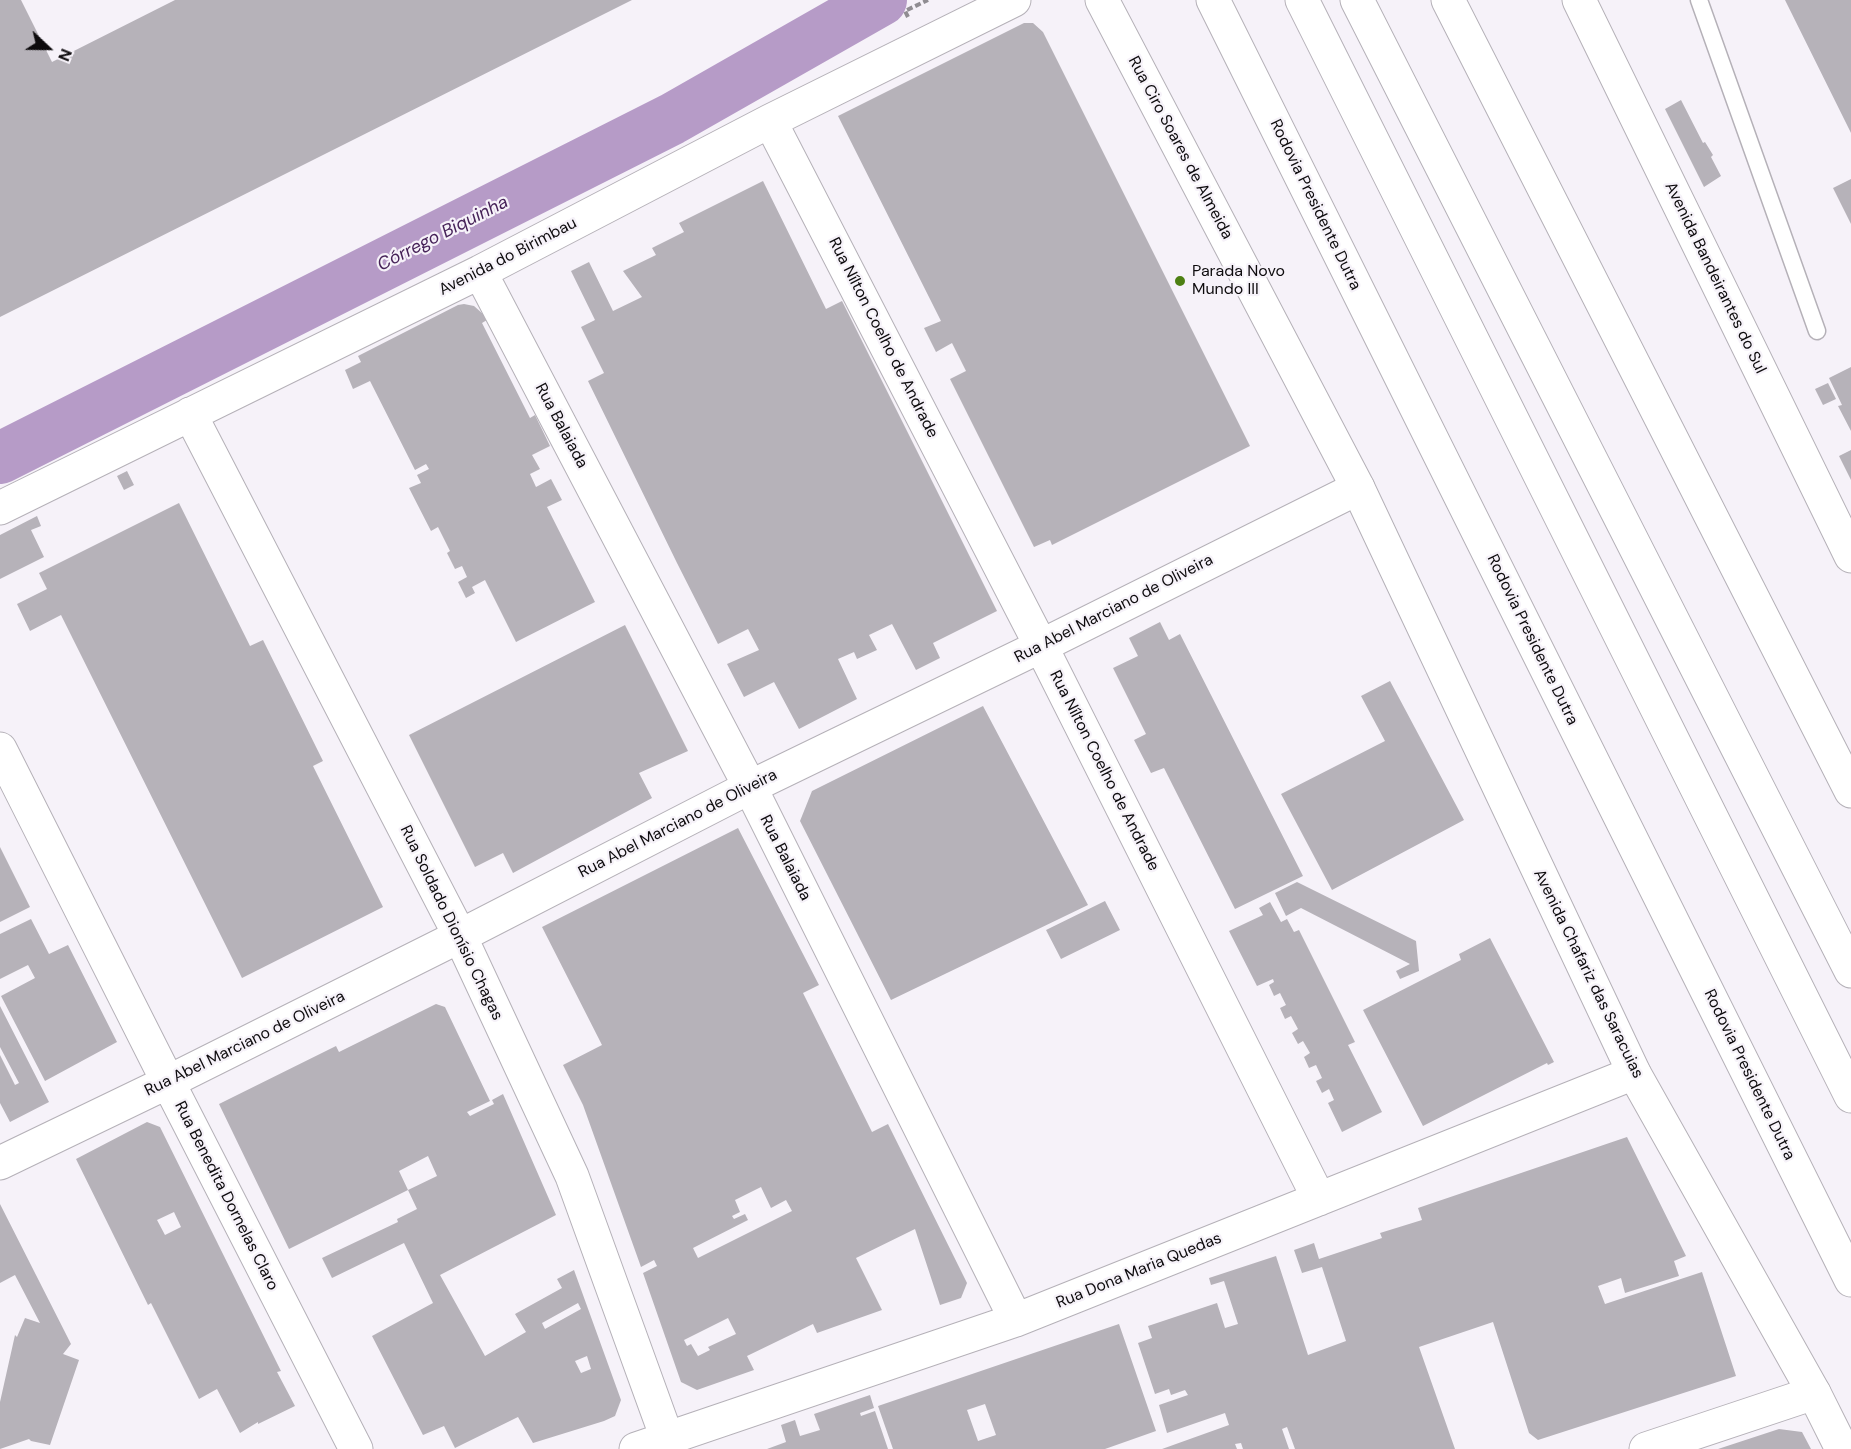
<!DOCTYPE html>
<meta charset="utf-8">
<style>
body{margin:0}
#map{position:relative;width:1851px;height:1449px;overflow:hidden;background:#f6f2f9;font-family:"DM Sans",sans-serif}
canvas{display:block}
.north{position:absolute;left:18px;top:18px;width:60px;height:60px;-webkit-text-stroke:4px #f6f2f9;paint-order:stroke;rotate:112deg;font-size:16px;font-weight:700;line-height:24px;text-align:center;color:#0d0b0d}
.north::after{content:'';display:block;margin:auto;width:21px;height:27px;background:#0d0b0d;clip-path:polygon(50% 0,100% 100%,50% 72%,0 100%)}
</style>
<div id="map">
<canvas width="1851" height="1449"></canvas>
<div class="north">N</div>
</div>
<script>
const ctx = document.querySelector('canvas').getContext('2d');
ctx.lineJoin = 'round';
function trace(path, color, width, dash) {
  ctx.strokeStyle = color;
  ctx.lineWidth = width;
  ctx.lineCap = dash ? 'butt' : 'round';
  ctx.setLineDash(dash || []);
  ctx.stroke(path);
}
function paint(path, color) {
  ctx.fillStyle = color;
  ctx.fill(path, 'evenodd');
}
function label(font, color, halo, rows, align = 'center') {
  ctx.font = font + ' "DM Sans",sans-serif';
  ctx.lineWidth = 4.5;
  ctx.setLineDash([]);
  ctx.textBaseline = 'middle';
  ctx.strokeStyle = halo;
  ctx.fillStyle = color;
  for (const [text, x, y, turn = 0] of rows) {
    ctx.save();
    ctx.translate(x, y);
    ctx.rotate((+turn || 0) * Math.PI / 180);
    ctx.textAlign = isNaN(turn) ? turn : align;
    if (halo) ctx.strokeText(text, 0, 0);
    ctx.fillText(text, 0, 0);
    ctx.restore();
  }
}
trace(new Path2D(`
 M0 458 672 119 881 0`), '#b69bc7', 52);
paint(new Path2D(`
 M0 0H21L52 62 175 0H632L0 317Z
 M1785 0H1851V133Z
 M1024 23H1033L1043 32 1250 446 1052 545 1050 540 1034 547 950 379 966 371 952 343 936 352 924 328 941 321 838 116Z
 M1681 100 1703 143 1705 142 1713 155 1711 157 1721 176 1704 187 1665 109Z
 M1851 179V224L1833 188Z
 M763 181 826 309 842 301 997 611 933 643 940 658 916 670 892 624 869 635 877 650 857 659 854 652 838 659 857 699 799 729 774 682 744 697 727 664 759 650 748 629 718 644 677 563 588 381 604 373 581 327 595 320 571 271 589 262 613 311 642 297 623 271 656 255 652 248 684 232 679 223Z
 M464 304 474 306 483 314 487 320 482 323 530 418 535 415 550 446 532 455 540 469 530 474 536 487 551 479 562 500 547 507 595 602 516 642 485 580 472 587 475 593 466 598 458 582 467 577 462 566 455 569 447 553 450 551 438 527 431 531 409 488 421 483 417 475 429 469 426 464 415 470 370 381 353 389 345 370 361 362 358 356 458 305Z
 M1851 367V431L1838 406 1842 405 1829 378Z
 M1828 383 1836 399 1823 405 1815 389Z
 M1851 450V480L1839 456Z
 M127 471 134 485 124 490 117 476Z
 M179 503 250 646 263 640 323 761 313 766 383 907 242 978 61 615 30 631 17 604 47 589 39 573Z
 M37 516 41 526 31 530 44 557 0 579V535Z
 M1160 622 1169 640 1180 634 1303 876 1235 909 1164 768 1151 773 1134 740 1146 734 1113 668 1138 656 1129 638Z
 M625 625 688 751 639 773 652 798 513 873 503 853 475 867 409 735Z
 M1390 681 1464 820 1332 890 1281 794 1385 741 1361 696Z
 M983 706 1088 905 891 1000 800 821 812 791Z
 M738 828 819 985 803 993 872 1132 888 1124 967 1283 961 1298 940 1305 915 1229 856 1258 882 1310 817 1333 813 1324 747 1356 754 1370 697 1390 681 1382 643 1273 657 1266 654 1260 641 1267 583 1105 563 1065 602 1045 542 927ZM761 1187 771 1208 786 1200 792 1211 698 1258 693 1248 748 1220 745 1214 734 1219 732 1216 740 1212 735 1200ZM728 1318 736 1334 708 1347 710 1350 698 1356 691 1344 687 1346 684 1340Z
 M0 847 30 907 0 922Z
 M1297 882 1416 941 1419 971 1400 979 1396 971 1410 964 1301 908 1286 916 1275 893Z
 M1105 901 1120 930 1061 959 1046 930Z
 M1270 902 1281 922 1287 919 1294 932 1299 930 1355 1042 1348 1045 1382 1112 1342 1132 1328 1103 1334 1100 1329 1089 1322 1093 1316 1081 1322 1078 1316 1065 1309 1068 1304 1057 1310 1053 1303 1041 1298 1044 1292 1033 1298 1029 1291 1016 1285 1019 1280 1008 1286 1005 1280 993 1274 996 1269 985 1274 982 1273 979 1257 986 1229 931 1263 915 1259 908Z
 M31 919 49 954 68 945 117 1042 45 1081 1 996 35 978 28 965 0 979V934Z
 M1490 938 1554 1062 1548 1065 1547 1063 1423 1126 1363 1010 1461 960 1459 954Z
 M436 1004 445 1007 490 1101 467 1112 470 1116 494 1104 492 1100 503 1094 556 1215 440 1275 485 1356 526 1332 515 1314 562 1288 557 1279 574 1270 621 1400 615 1416 604 1421 533 1443 518 1417 455 1448 444 1426 423 1435 372 1336 433 1303 404 1243 332 1278 322 1258 398 1222 397 1219 417 1209 408 1190 437 1176 428 1156 399 1171 408 1190 289 1249 219 1104 336 1046 339 1052ZM578 1303 581 1309 545 1329 542 1323ZM587 1356 591 1369 581 1373 575 1361Z
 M0 1006 49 1102 10 1122 0 1103V1055L15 1085 19 1083 0 1047Z
 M147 1122 160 1127 276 1361 281 1371 277 1372 295 1406 258 1424V1422L240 1433 217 1389 199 1399 151 1303 148 1305 76 1159ZM174 1212 181 1227 165 1235 157 1220Z
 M1627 1137 1686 1256 1674 1261 1679 1276 1625 1293 1621 1278 1598 1286 1605 1304 1702 1272 1736 1376 1538 1440 1529 1433 1493 1322 1419 1347 1455 1449H1295L1287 1427 1282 1429 1289 1449H1243L1241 1443 1235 1444 1237 1449H1162L1229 1425 1225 1413 1167 1433 1159 1405 1188 1395 1185 1390 1171 1395 1169 1389 1155 1394 1138 1343 1152 1338 1148 1326 1217 1303 1225 1328 1238 1324 1224 1281 1211 1285 1209 1278 1276 1256 1308 1355 1346 1341 1322 1267 1302 1273 1294 1250 1314 1243 1319 1259 1382 1238 1380 1233 1422 1220 1418 1208Z
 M0 1204 71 1344 63 1354 79 1360 50 1445 31 1441 29 1439 0 1449V1402L15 1335 17 1337 25 1318 40 1323 15 1275 0 1283Z
 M1119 1324 1156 1431 1105 1449H893L878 1406ZM985 1404 996 1435 978 1441 967 1410Z
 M870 1395 874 1408 860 1413 861 1416 875 1411 888 1449H767L786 1442 781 1425 795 1420 800 1436 820 1430 814 1414Z
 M1779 1429 1802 1432 1811 1449H1718Z`), '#b6b2b9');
const service = new Path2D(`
 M1699 0 1817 331`);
const minor = new Path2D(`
 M770 121 1041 646 1319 1199
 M480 272 750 787 1016 1320
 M190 414 460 936 572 1176 671 1449
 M0 508 480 272 770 121 1014 0
 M0 749 168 1082 356 1449
 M0 1163 168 1082 460 936 750 787 1041 646 1358 488
 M636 1449 1016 1320 1634 1073
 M1646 1449 1814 1393`);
const tertiary = new Path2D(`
 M1579 0 1851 556`);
const secondary = new Path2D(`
 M1102 0 1358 488 1634 1073 1814 1393 1842 1449`);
const motorway = new Path2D(`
 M1213 0 1851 1280
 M1302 0 1851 1096
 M1357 0 1851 971
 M1448 0 1851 791`);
trace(service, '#b5b1b8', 19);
trace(minor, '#b5b1b8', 35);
trace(tertiary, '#b5b1b8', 35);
trace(secondary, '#b5b1b8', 35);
trace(motorway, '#b5b1b8', 35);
trace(new Path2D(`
 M908 17 905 11 928 0`), '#908d92', 4, [6, 3]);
trace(service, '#fff', 16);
trace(minor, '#fff', 33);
trace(tertiary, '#fff', 33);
trace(secondary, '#fff', 33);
trace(motorway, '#fff', 33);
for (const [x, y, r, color] of [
 [1180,281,6,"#4d8013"]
]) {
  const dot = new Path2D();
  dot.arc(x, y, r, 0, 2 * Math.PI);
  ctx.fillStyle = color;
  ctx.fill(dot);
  trace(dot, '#f6f2f9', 2);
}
label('16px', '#0d0b0d', '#f6f2f9', [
 ["Rua Ciro Soares de Almeida",1180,148,62],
 ["Rodovia Presidente Dutra",1315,205,64],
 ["Avenida do Birimbau",508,257,-27],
 ["Avenida Bandeirantes do Sul",1715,278,64],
 ["Rua Nílton Coelho de Andrade",883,338,63],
 ["Rua Balaiada",561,426,62],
 ["Rua Abel Marciano de Oliveira",1114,609,-27],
 ["Rodovia Presidente Dutra",1532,640,64],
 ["Rua Nílton Coelho de Andrade",1104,771,63],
 ["Rua Abel Marciano de Oliveira",678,824,-27],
 ["Rua Balaiada",785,858,63],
 ["Rua Soldado Dionísio Chagas",451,923,64],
 ["Avenida Chafariz das Saracuias",1588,974,64],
 ["Rua Abel Marciano de Oliveira",245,1044,-26],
 ["Rodovia Presidente Dutra",1749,1075,64],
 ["Rua Benedita Dornelas Claro",226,1196,63],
 ["Rua Dona Maria Quedas",1139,1271,-22]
]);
label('16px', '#0d0b0d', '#f6f2f9', [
 ["Parada Novo",1192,272],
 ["Mundo III",1192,290]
], 'left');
label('italic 18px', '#462258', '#f6f2f9', [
 ["Córrego Biquinha",443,234,-27]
]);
</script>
